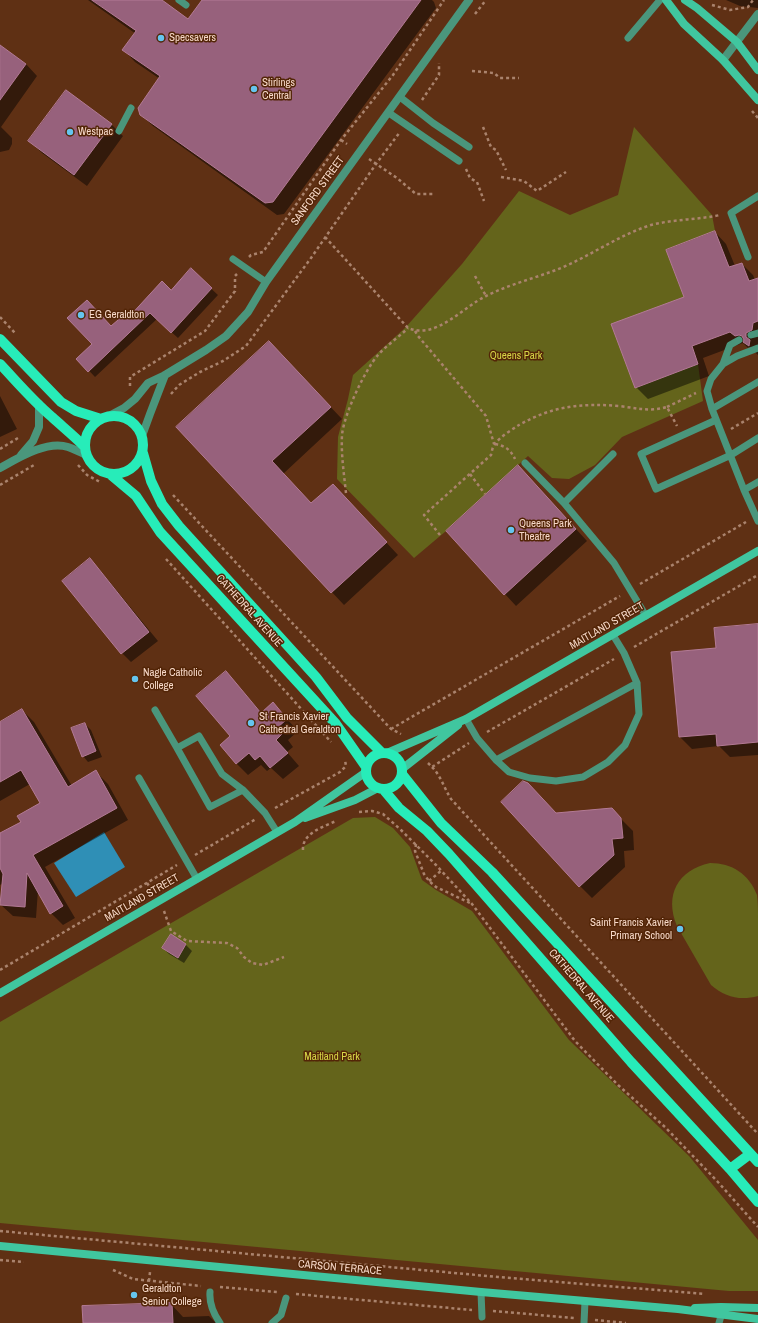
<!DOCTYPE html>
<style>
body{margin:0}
canvas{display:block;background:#5f3014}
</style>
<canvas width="758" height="1323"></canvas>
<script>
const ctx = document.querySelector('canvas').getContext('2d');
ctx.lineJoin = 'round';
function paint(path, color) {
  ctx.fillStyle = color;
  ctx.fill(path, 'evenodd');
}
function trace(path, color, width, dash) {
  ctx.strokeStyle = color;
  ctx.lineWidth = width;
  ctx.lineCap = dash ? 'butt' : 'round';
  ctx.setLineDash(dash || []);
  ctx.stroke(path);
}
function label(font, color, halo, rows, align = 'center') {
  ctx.font = font + ' "Archivo Narrow",sans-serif';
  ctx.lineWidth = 3;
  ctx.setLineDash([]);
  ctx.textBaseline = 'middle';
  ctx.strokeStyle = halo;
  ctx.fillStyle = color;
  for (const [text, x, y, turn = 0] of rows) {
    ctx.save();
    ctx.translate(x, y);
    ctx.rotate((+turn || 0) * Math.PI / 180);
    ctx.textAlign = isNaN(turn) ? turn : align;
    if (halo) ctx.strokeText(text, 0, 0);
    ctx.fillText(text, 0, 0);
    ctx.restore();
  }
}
paint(new Path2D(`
 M634 127 712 215 715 231 666 250 684 297 635 388 698 364 703 401 622 437 595 465 569 479 552 478 528 456 446 531 414 558 337 479 338 437 348 399 353 375 405 328 462 264 519 191 570 215 618 195Z
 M375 817 393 828 410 847 422 880 436 890 472 911 569 1040 689 1156 758 1240V1291H729L0 1223V1022L353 818Z
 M710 863C732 863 749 874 757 895 758 902 758 912 758 919 758 945 758 971 758 996 740 1001 725 997 711 985L677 926C664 895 678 870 710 863Z`), '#64641b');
paint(new Path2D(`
 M104 832 125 867 76 897 54 863Z`), '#2f8fb6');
paint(new Path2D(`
 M88 0H160L189 21 202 0H432L434 2 436 8 284 214 277 215 153 126 140 114 160 79 135 62 124 50 136 34Z
 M726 0H758V8L740 6Z
 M0 46 26 64 37 76 1 127 12 138V144L9 150 0 152Z
 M111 124 123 136 87 186 42 153 30 141Z
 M715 232 726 244 735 266 742 264 753 275 755 280 758 279V355L749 347 748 348 743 343 703 358 709 376 648 399 636 387 686 298Z
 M191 270 218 295 178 338 157 319 95 377 78 359 111 328 129 319 171 291Z
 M269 342 342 419 283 474 312 504 344 497 398 555 344 605 177 427Z
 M0 396 17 429 0 437Z
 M518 466 587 541 516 606 447 531Z
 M90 560 99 569 158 641 131 662 122 653 64 581Z
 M758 626V755L730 757 719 746 692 749 680 737 717 649Z
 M226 673 262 713 273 704 298 731 288 740 293 747 287 752 299 766 283 779 271 768 267 771 261 765 248 775 236 763 231 736Z
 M22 710 34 722 72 786 96 772 108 784 128 820 45 867 75 918 63 925 51 913 38 890 36 918 13 916 1 905 3 883 0 885V835L22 823 41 803 30 784 0 801V723Z
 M85 724 91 730 102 757 88 762 83 756Z
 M611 809 633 831 634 850 624 851 625 867 592 898 580 886 556 814Z
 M171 936 186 945 192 951 184 963 169 954 163 948Z
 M171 1304 183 1317 209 1316 216 1323H84Z`), '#0007');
const building = new Path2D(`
 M92 0H162L188 19 202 0H421L273 202 265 203 140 115 138 108 160 76 122 50 136 31Z
 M0 45 26 64 0 100Z
 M66 90 112 124 74 175 28 141Z
 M715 231 729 267 742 263 749 281 758 278V321L753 323 752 330 746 333V337L750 340 749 346 743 342 744 340 742 336 739 335 735 336 730 332 692 346 698 364 635 388 611 324 684 297 666 250Z
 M191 268 212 288 171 333 150 313 88 372 76 359 92 344 67 318 87 300 111 326 125 314 128 318 162 281 171 290Z
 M269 341 331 407 272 461 311 503 333 484 387 542 331 593 176 427Z
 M518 465 576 529 504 595 446 531Z
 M90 558 149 632 121 654 62 581Z
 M758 624V742L717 746 716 734 679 737 671 652 716 648 714 628Z
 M226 671 261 713 273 702 287 719 277 728 282 734 276 740 288 753 270 768 260 756 255 760 249 753 236 764 220 745 230 736 196 696Z
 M22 709 68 787 96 770 117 808 33 855 63 906 50 914 27 873 25 907 0 905 3 874 0 868V833L21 822 17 816 40 803 21 770 0 782V722Z
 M85 723 96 751 82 757 71 728Z
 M523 781 528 783 556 813 612 808 621 818 623 838 612 839 614 855 579 887 501 802Z
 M171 934 186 944 178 958 162 948Z
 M172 1303 173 1323H83L82 1306Z`);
paint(building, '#97617c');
trace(building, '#b37a95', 1);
trace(new Path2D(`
 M712 5 730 10 748 7 753 0
 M475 14 486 0
 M472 71 494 73 500 78H519
 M422 100 439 75V63
 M752 111 758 118
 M483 127 491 147 496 150 506 170
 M341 140 347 144
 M369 159 397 178 416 194H435
 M466 169 470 178 477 182 484 201
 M501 177 524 181 537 191 566 172
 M325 237 408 328C436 340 463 307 486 296 510 284 536 278 561 268 592 255 619 235 651 225 674 219 697 220 720 215
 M249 257 251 255 263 252 341 140 393 75 444 0
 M475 276 486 296
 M0 317 15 333
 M415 331 418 336 486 416 494 444
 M130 386V377L205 331 235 291V276L237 274
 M171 394 179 385 200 372 223 361 246 346 311 258 376 164 400 132
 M667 407 696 393
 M731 429 758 413
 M495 444C505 446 510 449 515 459
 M0 449 18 438
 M78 465 87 475 100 482
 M470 474 485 494
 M0 485 34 465
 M346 493C344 474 341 455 342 435 344 414 365 370 378 355 387 345 399 337 408 328
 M173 495 391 729 401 734
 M440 535 424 515 491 455C492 452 492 447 495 444 500 437 511 430 519 425 552 406 582 403 619 406 636 408 650 412 667 407L677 426
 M166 559 331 742
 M640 584 746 522
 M634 647 758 575
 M391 729 620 596
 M487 732 614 659
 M428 763 432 767 469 743
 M432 767C441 776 444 788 451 799L758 1134
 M275 808 340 772 346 766 345 760
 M359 812 372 811 383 814 401 830 436 865 472 904 575 1041 618 1085 665 1127 717 1181 758 1227
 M416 844 415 851 424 874 429 881 436 887 470 903
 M303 850C302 833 323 827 336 821
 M195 855 256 819
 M429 881 442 870
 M147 883 153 892
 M164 911 171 931 187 941 227 943 237 948 244 957 252 963 263 965 284 957
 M0 970 177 865
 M0 1231 498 1277 705 1294
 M0 1260 24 1262
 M113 1270 133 1279 201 1286
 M149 1281 150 1272
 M220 1287 277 1292
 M296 1294 472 1310
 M493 1311 574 1318
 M595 1320 626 1323`), '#aa836d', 2.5, [3, 3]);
trace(new Path2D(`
 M179 0 186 5
 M628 38 660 0
 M400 97 433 123 469 147
 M389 113 459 161
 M119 131 131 108
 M748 257 731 213 758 196
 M233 259 266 282
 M751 335 758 333
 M758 348 737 356 723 364 711 379 707 391 712 409 744 490 758 521
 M723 364 730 345 739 340
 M712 409 758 382
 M716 420 641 454 656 489 731 455 758 438
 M525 463 564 503 614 563 646 616
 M744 490 758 482
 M564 503 613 454
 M155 710 177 748
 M466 719 477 738 496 760 509 772 530 778 556 781 583 777 608 762 625 745 639 714 637 683 624 653 613 635
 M496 760 637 683
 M139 778 197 879
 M243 790 210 807 177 748 199 736 222 774 243 790 265 813 277 832
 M210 1292C209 1304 213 1313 220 1323
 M481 1292 482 1317
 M272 1323 281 1315 286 1298
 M584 1323 585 1301
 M719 1323 721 1316`), '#4a967c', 7);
trace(new Path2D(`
 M723 60 758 14
 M109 416 124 408 135 399 148 383 165 375 206 350 226 336 248 312 266 282 469 0
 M142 436 150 414 165 375
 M21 455 33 441 39 427V404
 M0 468C18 458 47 440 68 447 74 449 80 452 86 455`), '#4a967c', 8);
trace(new Path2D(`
 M666 0 684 24 723 60 758 100
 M685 0 697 8 737 42 758 70
 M387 753 466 719 758 551
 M402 769 458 725
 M305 818 355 800 378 788
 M0 993 295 822 366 772
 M0 1246 481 1292 678 1309 758 1319
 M695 1308 721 1307 758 1308`), '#40c69f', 8);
trace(new Path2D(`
 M0 339 61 402 76 411 101 419
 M0 364C17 382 33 401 52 417 63 427 74 436 84 446
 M85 445a29 29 0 1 1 58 0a29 29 0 1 1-58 0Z
 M143 453 151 481 162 504 179 526 316 677 347 718 382 753
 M111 475 136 496 160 532 336 724 366 767
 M366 771a18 18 0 1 1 36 0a18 18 0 1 1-36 0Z
 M402 774 441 823 492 872 758 1162
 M383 789 399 808 427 831 449 854 631 1062 730 1169 758 1202
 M730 1169 750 1154`), '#27ecb9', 10);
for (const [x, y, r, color] of [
 [161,38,4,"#65c5ef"],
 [254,89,4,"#65c5ef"],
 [70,132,4,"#65c5ef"],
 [81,315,4,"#65c5ef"],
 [511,530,4,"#65c5ef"],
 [135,679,4,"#65c5ef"],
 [251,723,4,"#65c5ef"],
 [680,929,4,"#65c5ef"],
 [134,1295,4,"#65c5ef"]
]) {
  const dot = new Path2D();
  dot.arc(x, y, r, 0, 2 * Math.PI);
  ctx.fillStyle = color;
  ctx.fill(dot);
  trace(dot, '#532507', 1.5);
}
label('11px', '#f7d9c9', '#532507', [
 ["Specsavers",169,38],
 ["Stirlings",262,83],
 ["Central",262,96],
 ["Westpac",78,132],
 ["EG Geraldton",89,315],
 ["Queens Park",519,524],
 ["Theatre",519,537],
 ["Nagle Catholic",143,673],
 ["College",143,686],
 ["St Francis Xavier",259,717],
 ["Cathedral Geraldton",259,730],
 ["Saint Francis Xavier",672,923,"right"],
 ["Primary School",672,936,"right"],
 ["Geraldton",142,1289],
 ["Senior College",142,1302]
], 'left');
label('11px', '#f7d9c9', '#532507', [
 ["SANFORD STREET",318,191,-54],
 ["CATHEDRAL AVENUE",249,611,48],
 ["MAITLAND STREET",607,626,-30],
 ["MAITLAND STREET",142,898,-30],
 ["CATHEDRAL AVENUE",581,986,49],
 ["CARSON TERRACE",340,1268,5]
]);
label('11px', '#d7d747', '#532507', [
 ["Queens Park",516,356],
 ["Maitland Park",332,1057]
]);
</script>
